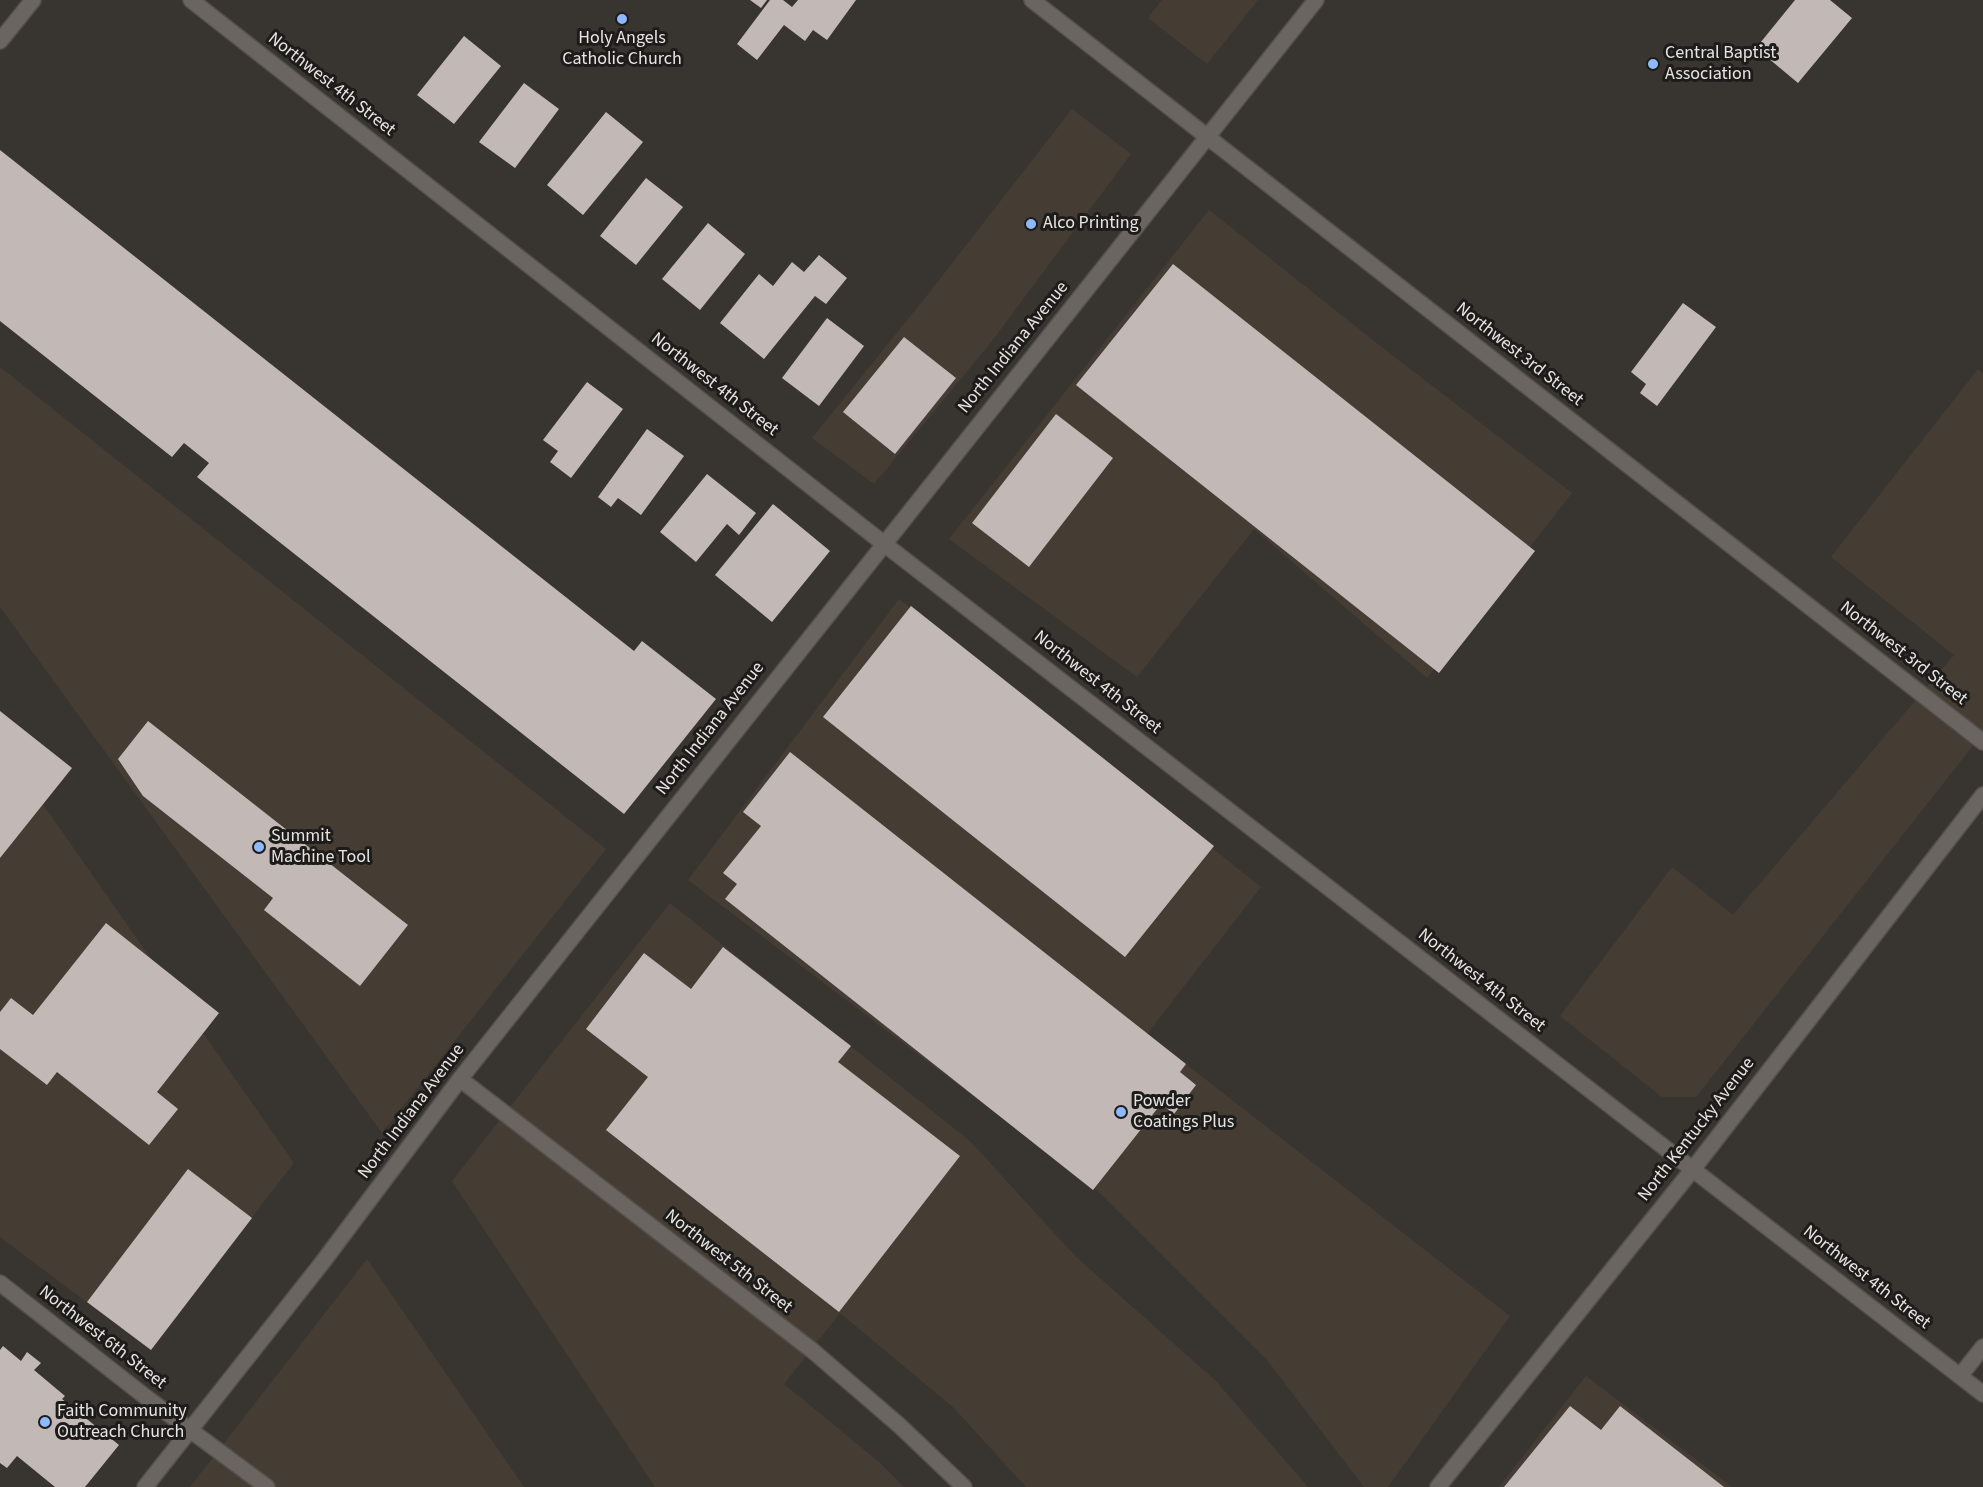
<!DOCTYPE html>
<style>
body{margin:0}
canvas{display:block;background:#38342f}
</style>
<canvas width="1983" height="1487"></canvas>
<script>
const ctx = document.querySelector('canvas').getContext('2d');
ctx.lineJoin = 'round';
function paint(path, color) {
  ctx.fillStyle = color;
  ctx.fill(path, 'evenodd');
}
function trace(path, color, width, dash) {
  ctx.strokeStyle = color;
  ctx.lineWidth = width;
  ctx.lineCap = dash ? 'butt' : 'round';
  ctx.setLineDash(dash || []);
  ctx.stroke(path);
}
function label(font, color, halo, rows, align = 'center') {
  ctx.font = font + ' "Source Sans 3",sans-serif';
  ctx.lineWidth = 6;
  ctx.setLineDash([]);
  ctx.textBaseline = 'middle';
  ctx.strokeStyle = halo;
  ctx.fillStyle = color;
  for (const [text, x, y, turn = 0] of rows) {
    ctx.save();
    ctx.translate(x, y);
    ctx.rotate((+turn || 0) * Math.PI / 180);
    ctx.textAlign = isNaN(turn) ? turn : align;
    if (halo) ctx.strokeText(text, 0, 0);
    ctx.fillText(text, 0, 0);
    ctx.restore();
  }
}
paint(new Path2D(`
 M1162 0H1258L1207 64 1148 18Z
 M1072 109 1131 154 992 341 874 484 812 438 929 293Z
 M1209 210 1388 352 1572 493 1427 678 1254 529 1137 677 949 539Z
 M0 367 606 849 382 1133 0 607Z
 M1978 369 1983 373V733L1696 1097H1662L1560 1016 1672 867 1733 915 1954 655 1831 557Z
 M899 599 1261 887 1147 1034 1510 1316 1388 1487H1364L1267 1360 1097 1190 688 880Z
 M0 743 294 1163 149 1349 0 1237Z
 M670 903 970 1141 1075 1256 1216 1381 1308 1487H1026L954 1408 840 1313 784 1384 879 1462 904 1487H655L452 1181Z
 M367 1259 524 1487H190Z
 M1586 1376 1732 1487H1499Z`), '#453d34');
paint(new Path2D(`
 M750 0H767L761 8Z
 M770 0H783L792 7 798 0H856L827 40 813 30 805 41 784 25 757 60 737 44Z
 M1795 0H1830L1852 18 1798 83 1756 48Z
 M464 36 501 66 454 124 417 95Z
 M524 83 559 109 515 168 479 142Z
 M606 112 643 142 583 215 547 185Z
 M0 150 634 651 642 641 716 699 624 814 197 477 209 463 184 443 172 457 0 321Z
 M646 178 683 207 636 265 600 236Z
 M708 223 745 254 700 310 662 279Z
 M819 255 847 278 826 304 815 296 764 359 720 323 759 274 773 286 792 262 804 272Z
 M1173 264 1535 551 1439 673 1076 385Z
 M1683 303 1716 327 1657 406 1640 393 1646 384 1631 372Z
 M827 318 864 346 819 406 782 378Z
 M904 337 956 378 895 454 843 412Z
 M587 382 623 409 571 478 550 462 558 451 543 440Z
 M1056 414 1113 458 1029 567 972 523Z
 M647 429 684 456 641 515 618 498 611 507 598 497Z
 M707 474 756 513 739 535 727 524 696 562 660 532Z
 M773 504 830 551 772 622 715 575Z
 M911 606 1214 846 1125 957 823 717Z
 M0 711 72 768 0 858Z
 M148 721 408 925 360 986 264 910 273 898 143 796 118 759Z
 M790 752 1186 1064 1180 1072 1196 1085 1174 1114 1161 1104 1093 1190 725 899 737 884 723 873 761 826 743 812Z
 M106 923 219 1013 157 1092 178 1109 149 1145 57 1072 47 1085 0 1049V1012L11 998 33 1015Z
 M723 947 851 1046 838 1062 960 1156 839 1312 606 1130 648 1077 586 1029 644 953 691 989Z
 M188 1169 252 1218 151 1350 87 1302Z
 M3 1346 21 1361 27 1352 41 1363 34 1370 65 1396 62 1399 119 1445 85 1487H55L17 1456 7 1468 0 1463V1350Z
 M1570 1406 1601 1430 1620 1406 1724 1487H1504Z`), '#c2b9b7');
const lane = new Path2D(`
 M1960 1376 1983 1347`);
const street = new Path2D(`
 M191 0 883 543 1983 1394
 M1032 0 1983 742
 M0 41 33 0
 M0 1283 147 1398 267 1487
 M964 1487 900 1426 813 1351 460 1079 1316 0
 M1438 1487 1693 1169 1983 795`);
const secondary = new Path2D(`
 M145 1487 322 1263 460 1079`);
trace(lane, '#53504c', 18);
trace(street, '#53504c', 18);
trace(secondary, '#53504c', 18);
trace(lane, '#6a6560', 15);
trace(street, '#6a6560', 15);
trace(secondary, '#6a6560', 15);
for (const [x, y, r, color] of [
 [622,19,6,"#8eb9fc"],
 [1653,64,6,"#8eb9fc"],
 [1031,224,6,"#8eb9fc"],
 [259,847,6,"#8eb9fc"],
 [1121,1112,6,"#8eb9fc"],
 [45,1422,6,"#8eb9fc"]
]) {
  const dot = new Path2D();
  dot.arc(x, y, r, 0, 2 * Math.PI);
  ctx.fillStyle = color;
  ctx.fill(dot);
  trace(dot, '#1e1c1a', 2);
}
label('18px', '#e7e5e1', '#1e1c1a', [
 ["Holy Angels",622,39,"center"],
 ["Catholic Church",622,60,"center"],
 ["Central Baptist",1665,54],
 ["Association",1665,75],
 ["Alco Printing",1043,224],
 ["Summit",271,837],
 ["Machine Tool",271,858],
 ["Powder",1133,1102],
 ["Coatings Plus",1133,1123],
 ["Faith Community",57,1412],
 ["Outreach Church",57,1433]
], 'left');
label('18px', '#e7e5e1', '#1e1c1a', [
 ["Northwest 4th Street",331,85,38],
 ["North Indiana Avenue",1014,348,-51],
 ["Northwest 3rd Street",1519,355,38],
 ["Northwest 4th Street",714,385,38],
 ["Northwest 3rd Street",1903,654,38],
 ["Northwest 4th Street",1097,683,38],
 ["North Indiana Avenue",711,729,-52],
 ["Northwest 4th Street",1481,981,38],
 ["North Indiana Avenue",412,1112,-53],
 ["North Kentucky Avenue",1697,1130,-52],
 ["Northwest 5th Street",728,1262,38],
 ["Northwest 4th Street",1866,1278,38],
 ["Northwest 6th Street",102,1338,38]
]);
</script>
